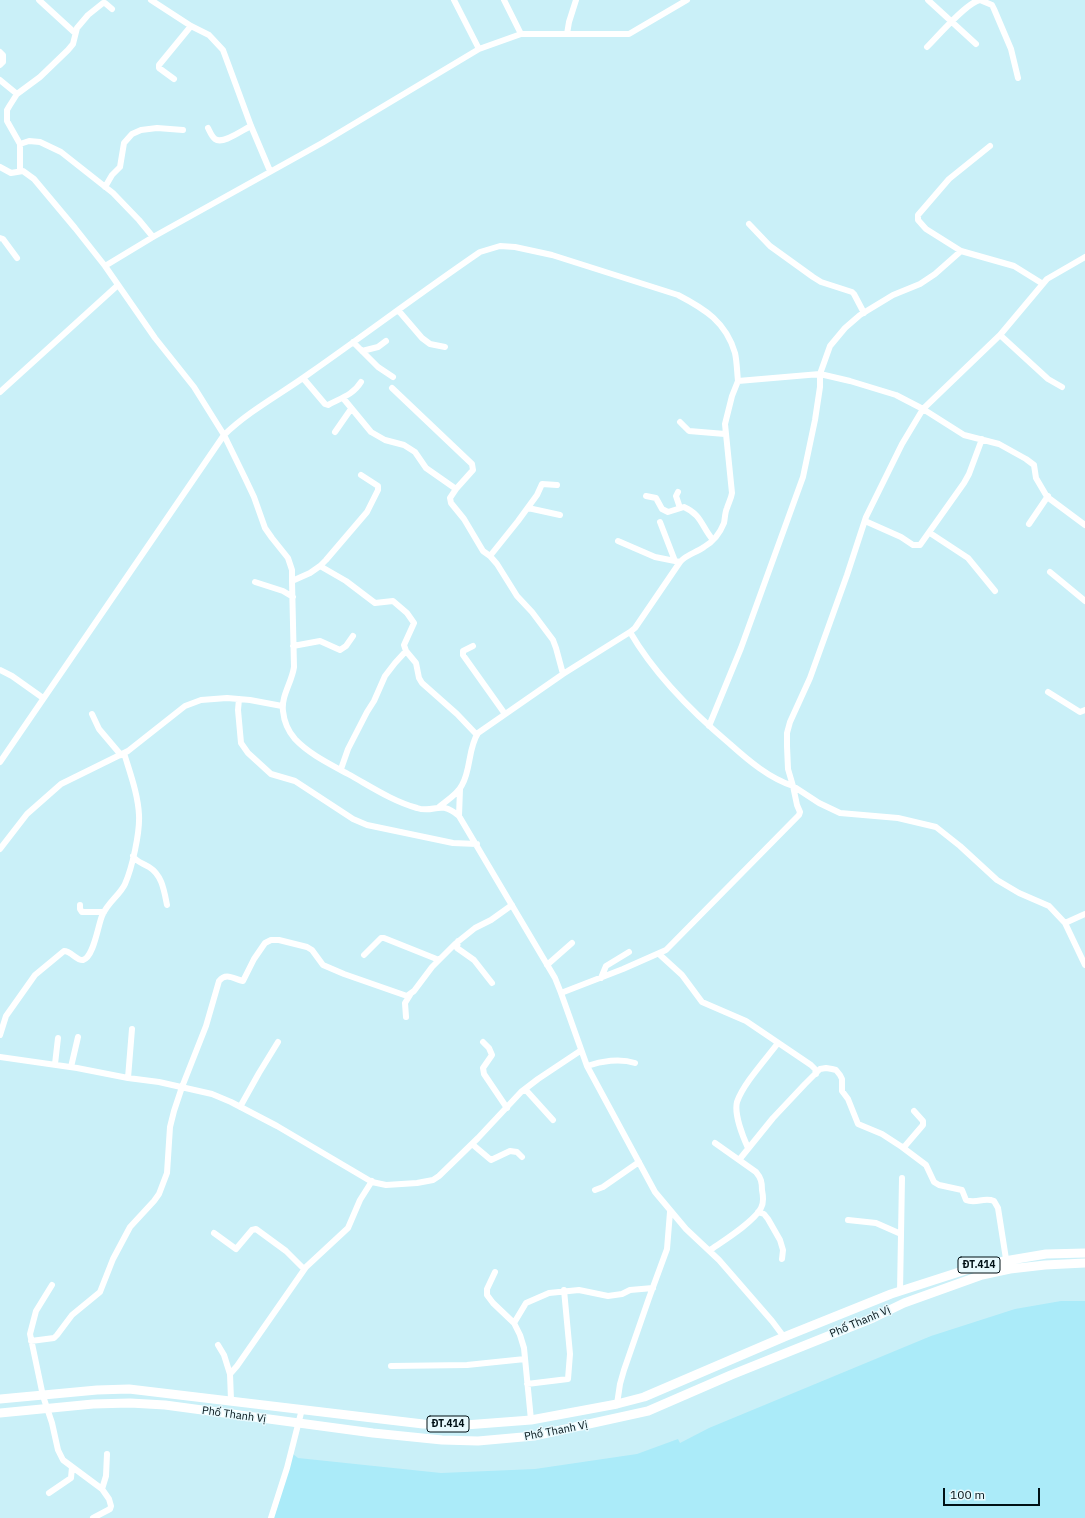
<!DOCTYPE html>
<meta charset="utf-8">
<style>
body{margin:0}
#map{position:relative;width:1085px;height:1518px;overflow:hidden;background:#caf0f8;font-family:"IBM Plex Sans",sans-serif}
canvas{display:block}
.scale{position:absolute;left:943px;top:1488px;width:97px;height:18px;box-sizing:border-box;border:2px solid #001015;border-top:0;padding-left:5px;font-size:12px;line-height:14px;white-space:nowrap;color:#001015;-webkit-text-stroke:3px #e7f9fd;paint-order:stroke}
</style>
<div id="map">
<canvas width="1085" height="1518"></canvas>
<div class="scale">100 m</div>
</div>
<script>
const ctx = document.querySelector('canvas').getContext('2d');
ctx.lineJoin = 'round';
function paint(path, color) {
  ctx.fillStyle = color;
  ctx.fill(path, 'evenodd');
}
function trace(path, color, width, dash) {
  ctx.strokeStyle = color;
  ctx.lineWidth = width;
  ctx.lineCap = dash ? 'butt' : 'round';
  ctx.setLineDash(dash || []);
  ctx.stroke(path);
}
function label(font, color, halo, rows, align = 'center') {
  ctx.font = font + ' "IBM Plex Sans",sans-serif';
  ctx.lineWidth = 3;
  ctx.setLineDash([]);
  ctx.textBaseline = 'middle';
  ctx.strokeStyle = halo;
  ctx.fillStyle = color;
  for (const [text, x, y, turn = 0] of rows) {
    ctx.save();
    ctx.translate(x, y);
    ctx.rotate((+turn || 0) * Math.PI / 180);
    ctx.textAlign = isNaN(turn) ? turn : align;
    if (halo) ctx.strokeText(text, 0, 0);
    ctx.fillText(text, 0, 0);
    ctx.restore();
  }
}
paint(new Path2D(`
 M1061 1301H1085V1518H274L293 1454 298 1458 441 1473 535 1469 637 1454 678 1439 680 1443 709 1428 931 1336 1015 1309Z`), '#abebf9');
trace(new Path2D(`
 M39 0 75 33
 M151 0 191 26 209 35 223 50 251 126 270 171
 M454 0 479 49
 M504 0 521 34
 M928 0 976 44
 M567 34 569 22 576 0
 M927 47C937 37 967 2 980 0L992 5 994 9 1011 49 1018 78
 M0 52 3 55V62L0 65
 M174 79 159 68V65L191 26
 M0 80 17 94
 M208 128C210 132 212 137 215 139 223 145 242 130 251 126
 M20 144 29 141 40 142 61 152 113 193 139 220 153 237
 M990 146 949 179 918 215V220L926 229 961 251 1014 266 1043 284
 M0 167 11 173 23 171 34 179 75 228 105 266 155 338 194 387 224 435 245 478 254 497 265 528 272 538 288 558 292 570V581L294 667C292 682 281 696 283 711 284 721 288 731 295 739 309 754 330 764 348 774 370 786 392 801 417 808 435 814 439 799 459 816L555 978 561 993 587 1066 655 1192 686 1229 719 1260 772 1321 784 1337
 M20 171V144L7 121V110L10 105 17 94 40 77 68 50 73 44 77 28 88 15 103 3H105L112 9
 M105 187 112 175 120 167 124 143 132 134 141 130 157 128 183 130
 M749 224 770 246 813 277 821 282 852 292 854 294 864 313
 M0 238 3 239 17 258
 M1085 257 1047 279 1000 335 923 409 902 444 866 517 847 575 810 678 790 722 787 733V746L788 769 793 786 819 803 840 813 898 818 936 827 960 846 997 880 1019 893 1049 906 1065 923 1085 965
 M105 266 153 237 322 143 479 49 521 34H629L687 0
 M398 310 422 338 430 344 445 347
 M1000 335 1048 379 1062 387
 M353 342 378 367 393 377
 M362 351 378 347 386 341
 M303 378 325 404 328 405C341 398 353 395 361 382
 M392 388 472 464 473 470 456 489 450 498 451 503 464 519 483 551 490 556 497 564 517 596 532 612 553 640 556 648 563 674 478 733C468 748 471 770 462 785 458 794 446 801 439 807
 M0 392 118 285
 M343 398 371 432 385 440 404 445 415 452 426 468 456 489
 M680 422 689 431 725 434
 M335 432 351 409
 M678 492 676 496 680 508
 M646 496 656 498 662 509 668 512 684 507C702 515 701 526 713 540
 M528 508 560 515
 M865 521 901 537 913 545H920L964 483 969 474 982 439
 M660 522 675 561
 M1029 524 1048 496
 M930 533 968 558 995 591
 M618 541 655 557 680 562
 M490 556 518 521 537 495 542 484 557 485
 M320 566 346 581 375 603 393 601 407 613 414 623 404 645 406 651 416 663 419 678 422 683 457 714 477 735
 M1050 572 1085 601
 M292 581 310 573 320 566 326 560 367 512 378 490V486L361 475
 M255 582 283 591 293 597
 M630 632 635 628 680 562C687 554 696 553 704 547 713 542 720 533 724 523 725 518 725 512 727 508 729 502 731 499 732 493L725 424 732 396 738 381 820 374 850 381 896 395 923 409 964 435 999 444 1026 459 1034 465 1036 478 1046 495 1050 499 1085 525
 M293 646 320 641 340 650 346 646 353 636
 M473 646 463 651V655L505 714
 M0 670 12 676 43 698
 M1048 692 1080 712 1085 710
 M239 699 238 710 241 743 248 753 271 774 295 781 353 819 367 825 453 843 477 844
 M92 714 99 729 121 755
 M709 726 741 648 803 477 815 420 820 387V374L830 346 845 328 860 315 893 295 920 284 935 274 961 251
 M0 762 224 435C250 410 281 394 310 373 367 333 423 291 480 252L500 246 515 247 552 255 678 295C705 309 726 322 735 353 737 362 737 372 738 381
 M341 769 348 749 367 712 374 701 385 676 395 663 406 651
 M459 816 460 789
 M0 849 27 814 61 784 128 751 185 706 201 700 227 698 250 700 282 706
 M133 856C136 862 143 863 149 867 162 875 164 890 167 905
 M80 905V909L82 912H104
 M1065 923 1085 914
 M458 941 457 948 474 960 492 983
 M659 954 682 975 702 1002 746 1021 811 1065 815 1069 816 1074
 M364 955 381 938H384L439 960
 M547 965 572 943
 M601 978 606 966 629 952
 M561 993 623 969 666 950 799 815 800 812 797 805 793 786C769 778 749 761 730 744 692 712 655 675 630 632L563 674
 M406 1017 405 1003 410 995
 M0 1035 6 1016 35 975 64 951C71 951 77 961 83 960 94 957 98 925 102 916 107 903 120 895 125 884 132 868 140 833 139 815 138 794 130 773 124 753
 M483 1042 489 1048 492 1055 483 1068 484 1074 507 1108
 M0 1057 77 1068 128 1078 159 1082 212 1094 231 1102 277 1126 372 1182 386 1185 417 1183 433 1180 439 1176 478 1138 521 1092 538 1079 580 1051
 M55 1064 58 1038
 M587 1066C601 1061 620 1058 635 1063
 M71 1067 78 1037
 M128 1078 132 1029
 M525 1089 553 1120
 M240 1107 259 1073 278 1042
 M472 1144 491 1160 510 1151 517 1152 522 1157
 M902 1147 926 1165 934 1182 939 1185 962 1190 966 1200C976 1204 984 1197 994 1201L998 1208 1006 1259
 M748 1148C743 1137 734 1114 737 1102 743 1084 766 1059 778 1043
 M739 1160 773 1118 805 1084 820 1069 826 1068 832 1069 836 1070 840 1075 842 1079V1091L848 1099 858 1124 882 1134 902 1147 905 1146 923 1125V1121L914 1111
 M595 1190 603 1187 639 1162
 M758 1212 764 1214 768 1219 780 1240 783 1250 782 1259
 M848 1220 876 1223 901 1234
 M214 1233 236 1249 252 1230 256 1229 286 1251 304 1269
 M710 1250C723 1241 754 1222 761 1208 764 1203 763 1195 762 1190 762 1182 761 1178 756 1172L715 1143
 M495 1272 487 1289V1295L493 1303 514 1323 520 1335 524 1348 531 1420
 M52 1285 36 1311 30 1334 43 1396 52 1423 58 1450 63 1460 102 1489 109 1499 111 1506 110 1509 93 1518
 M900 1292 902 1178
 M514 1323 526 1303 549 1293 579 1290 608 1296 622 1294 630 1290 653 1288
 M31 1341 54 1338 57 1335 72 1315 100 1292 113 1259 130 1227 154 1201 159 1194 167 1173 170 1127 174 1111 182 1087 206 1026 219 981C226 972 234 979 243 981L254 959 265 943 271 940H279L307 947 312 950 323 965 344 974 407 996 414 991 432 967 455 944 475 928 491 920 512 905
 M218 1345 224 1355 230 1374
 M391 1366 467 1365 525 1359
 M527 1384 568 1379 570 1354 564 1290
 M231 1400 230 1374 237 1366 306 1267 348 1228 360 1200 372 1181
 M617 1404 620 1384 624 1370 649 1298 667 1249 670 1212
 M102 1489 106 1476 107 1454
 M49 1493 71 1478 72 1467
 M271 1518 287 1468 302 1409`), '#fff', 6);
trace(new Path2D(`
 M0 1399 97 1390 129 1389 423 1424 465 1425 531 1420 617 1404 644 1397 784 1337 891 1294 981 1265 1046 1254 1085 1253
 M0 1413 93 1404 130 1403 165 1405 373 1433 442 1440 478 1441 534 1436 648 1411 731 1375 873 1318 904 1303 982 1275 1010 1269 1045 1265 1085 1263`), '#fff', 9);
for (const [x, y, w] of [
 [979,1265,42],
 [448,1424,42]
]) {
  const box = new Path2D();
  box.roundRect(x - w / 2, y - 8, w, 16, 3);
  ctx.fillStyle = '#e7f9fd';
  ctx.fill(box);
  trace(box, '#001015', 1);
}
label('bold 10px', '#001015', null, [
 ["ĐT.414",979,1265],
 ["ĐT.414",448,1424]
]);
label('11px', '#001015', '#e7f9fd', [
 ["Phố Thanh Vị",860,1322,-23],
 ["Phố Thanh Vị",234,1415,8],
 ["Phố Thanh Vị",556,1431,-11]
]);
</script>
